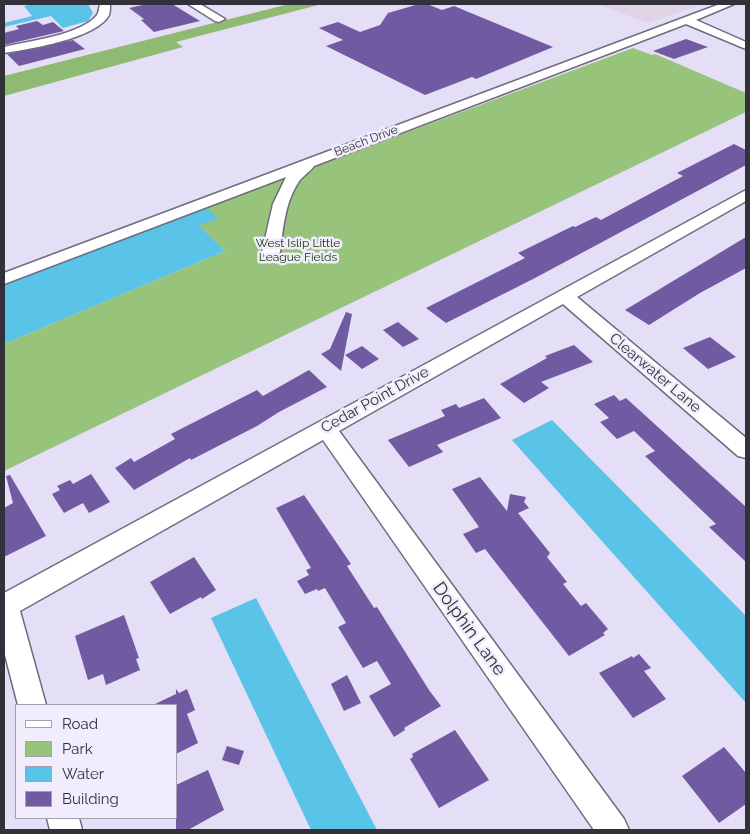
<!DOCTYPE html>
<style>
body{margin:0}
#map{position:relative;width:750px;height:834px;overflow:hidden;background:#e4def6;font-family:Raleway,sans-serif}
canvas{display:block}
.frame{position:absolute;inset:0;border:5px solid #323039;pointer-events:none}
.legend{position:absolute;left:15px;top:704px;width:162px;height:115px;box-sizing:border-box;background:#f1edfc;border:1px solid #a5a1ae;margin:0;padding:6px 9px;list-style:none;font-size:15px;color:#323039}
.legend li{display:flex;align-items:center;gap:10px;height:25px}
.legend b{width:25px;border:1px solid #a5a1ae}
</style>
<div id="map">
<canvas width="750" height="834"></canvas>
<div class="frame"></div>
<ul class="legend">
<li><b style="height:6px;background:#fff"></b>Road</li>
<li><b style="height:14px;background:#97c37b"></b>Park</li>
<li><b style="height:14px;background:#59c3e8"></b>Water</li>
<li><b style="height:14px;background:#705ba2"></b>Building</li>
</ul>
</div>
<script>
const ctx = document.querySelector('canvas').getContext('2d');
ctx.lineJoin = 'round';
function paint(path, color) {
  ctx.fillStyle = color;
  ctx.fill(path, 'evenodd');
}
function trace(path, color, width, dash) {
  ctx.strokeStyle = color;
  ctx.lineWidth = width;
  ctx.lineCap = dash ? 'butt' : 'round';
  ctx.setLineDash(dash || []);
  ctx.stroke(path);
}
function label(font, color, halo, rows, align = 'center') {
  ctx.font = font + ' Raleway,sans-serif';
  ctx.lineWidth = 5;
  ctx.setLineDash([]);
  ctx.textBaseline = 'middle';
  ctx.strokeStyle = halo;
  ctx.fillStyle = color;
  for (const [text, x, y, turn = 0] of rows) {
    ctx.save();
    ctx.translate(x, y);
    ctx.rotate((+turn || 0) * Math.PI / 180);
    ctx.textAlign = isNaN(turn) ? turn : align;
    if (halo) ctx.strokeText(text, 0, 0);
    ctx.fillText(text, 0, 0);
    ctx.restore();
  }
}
paint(new Path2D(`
 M597 4H703L648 23Z`), '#e1d3e6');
paint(new Path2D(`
 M633 48 652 55 655 54 746 93V112L4 471V344L225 251 199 225 207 207Z`), '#97c37b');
paint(new Path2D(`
 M289 4H322L176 42 183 47 4 96V76Z`), '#8eba71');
paint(new Path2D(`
 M34 4H88L93 13 88 21 63 28 51 16 4 27V23L32 16 24 6Z
 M207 207 218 219 199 225 225 251 4 344V283Z
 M552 420 746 616V703L512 440Z
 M256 598 377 830H311L211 618Z`), '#59c3e8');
paint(new Path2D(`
 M147 4H172L200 21 154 32 141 20 144 19 129 8Z
 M419 4H427L442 10 454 6 553 47 476 79 472 77 425 95 326 46 343 40 319 28 338 22 360 32 380 25 388 13Z
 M37 21 43 25 53 22 64 31 4 45V33L19 29 16 26Z
 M686 39 708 47 674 59 653 51Z
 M73 40 85 49 19 66 7 54Z
 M734 144 746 150V165L535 278 446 323 426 308 525 258 518 253 573 226 575 227 596 217 601 220 683 176 677 173Z
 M746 237V268L700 293 649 325 625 310Z
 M346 312 352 314 341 371 321 354 330 349Z
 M398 322 419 339 403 347 383 330Z
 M710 337 736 357 708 369 683 348Z
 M574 345 593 362 541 382 549 388 524 403 500 384 547 358 545 356Z
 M362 346 379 359 362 369 345 355Z
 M309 370 327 387 279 412 257 426 191 460 190 458 134 490 115 468 131 458 134 462 175 439 171 434 257 390 263 396Z
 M614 395 620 401 626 398 746 507V562L709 527 716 524 645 456 655 451 634 431 617 439 600 422 609 418 594 404Z
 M484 398 501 418 437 445 443 452 409 467 388 440 445 416 441 410 456 404 459 408Z
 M91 474 110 502 89 513 83 503 64 513 52 494 60 490 57 486 70 480 73 484Z
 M10 475 46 536 4 557V508L13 503 6 476Z
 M480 477 507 511 510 494 526 497 524 502 529 508 518 513 550 553 547 557 567 582 563 584 581 606 586 603 608 629 603 633 605 635 569 656 485 549 476 553 463 534 479 527 452 489Z
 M304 495 351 564 347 566 374 608 377 607 429 690 441 706 404 728 405 730 394 737 369 696 391 684 377 661 363 668 338 627 346 623 325 588 318 591 317 589 305 594 297 581 309 575 306 570 311 568 276 508Z
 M194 557 216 590 202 599 201 597 170 614 150 582Z
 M124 615 139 658 136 659 140 670 106 685 103 674 88 680 75 636Z
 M639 654 651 668 644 671 666 699 633 718 599 673 632 656 633 658Z
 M347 675 361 703 344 711 331 684Z
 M176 689 179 693 187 689 195 710 187 714 198 743 176 754V705H153L176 694Z
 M455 730 489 780 439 808 410 759 413 757 412 754Z
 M227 746 244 751 239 765 222 760Z
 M724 747 746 773V804L719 823 682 776Z
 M208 770 224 810 188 830H176V785Z`), '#705ba2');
const street = new Path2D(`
 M100 4H110C110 7 110 12 109 15 96 39 29 49 4 53V47C28 41 82 35 97 15 99 12 99 8 100 4Z
 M188 4H200L225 19 219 22 215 21Z
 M720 4H734L696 20 746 42V49L686 24 314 166C309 173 302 176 298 183 285 203 283 229 280 252L277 256H265L262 252 273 204 286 177 4 284V273Z
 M746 190V201L577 297 746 438V458L738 456 563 304 339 431 624 819 629 830H594L323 440 20 611 46 705H18L4 651V593Z
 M47 818H79L82 830H50Z`);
trace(street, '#716b80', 3);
paint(street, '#fff');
label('12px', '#323039', '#f1edfc', [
 ["Beach Drive",366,141,-21]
]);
label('12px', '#173200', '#f1edfc', [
 ["West Islip Little",298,243],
 ["League Fields",298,257]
]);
label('15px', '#323039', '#f1edfc', [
 ["Clearwater Lane",655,373,40],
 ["Cedar Point Drive",375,400,-29]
]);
label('18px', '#323039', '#f1edfc', [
 ["Dolphin Lane",469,629,54]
]);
</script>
